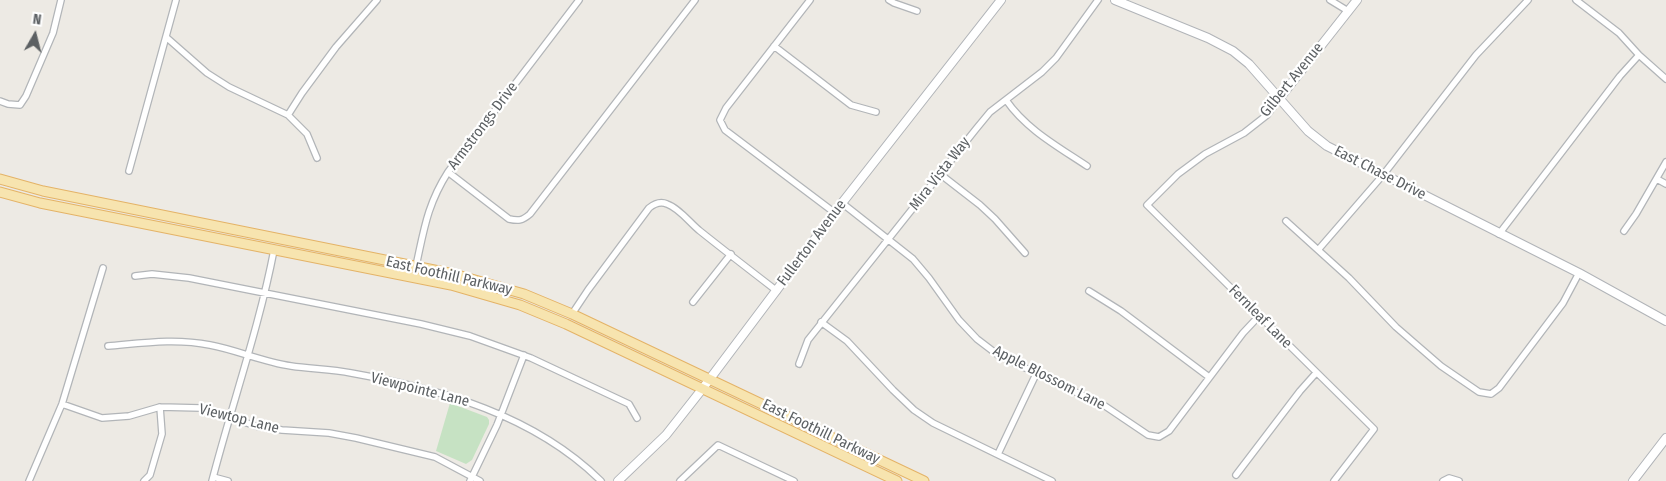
<!DOCTYPE html>
<style>
body{margin:0}
#map{position:relative;width:1666px;height:481px;overflow:hidden;background:#edeae4;font-family:"Fira Sans Condensed",sans-serif}
canvas{display:block}
.north{position:absolute;left:10px;top:10px;width:50px;height:50px;-webkit-text-stroke:4px #fff;paint-order:stroke;rotate:8deg;font-size:14px;font-weight:700;line-height:20px;text-align:center;color:#5c6063}
.north::after{content:'';display:block;margin:auto;width:18px;height:22px;background:#5c6063;clip-path:polygon(50% 0,100% 100%,50% 72%,0 100%)}
</style>
<div id="map">
<canvas width="1666" height="481"></canvas>
<div class="north">N</div>
</div>
<script>
const ctx = document.querySelector('canvas').getContext('2d');
ctx.lineJoin = 'round';
function paint(path, color) {
  ctx.fillStyle = color;
  ctx.fill(path, 'evenodd');
}
function trace(path, color, width, dash) {
  ctx.strokeStyle = color;
  ctx.lineWidth = width;
  ctx.lineCap = dash ? 'butt' : 'round';
  ctx.setLineDash(dash || []);
  ctx.stroke(path);
}
function label(font, color, halo, rows, align = 'center') {
  ctx.font = font + ' "Fira Sans Condensed",sans-serif';
  ctx.lineWidth = 4.5;
  ctx.setLineDash([]);
  ctx.textBaseline = 'middle';
  ctx.strokeStyle = halo;
  ctx.fillStyle = color;
  for (const [text, x, y, turn = 0] of rows) {
    ctx.save();
    ctx.translate(x, y);
    ctx.rotate((+turn || 0) * Math.PI / 180);
    ctx.textAlign = isNaN(turn) ? turn : align;
    if (halo) ctx.strokeText(text, 0, 0);
    ctx.fillText(text, 0, 0);
    ctx.restore();
  }
}
paint(new Path2D(`
 M450 403 487 417 489 420V424L472 460 466 464 436 451Z`), '#c6e2c3');
const street = new Path2D(`
 M810 0 726 108 720 120 725 130 835 213
 M889 0 894 3 917 11
 M1330 0 1348 11
 M1576 0 1619 33 1639 55 1666 79
 M166 37 207 73 229 87 288 115 307 134 317 158
 M774 46 851 105 876 112
 M1279 99 1267 115 1244 133 1205 154 1178 174 1147 205 1374 429 1334 481
 M1006 100C1026 129 1057 146 1087 166
 M0 101 8 104 20 105 26 96 53 33 61 0
 M288 115 302 93 336 47 377 0
 M129 171 176 0
 M448 172 509 219C518 221 522 221 530 214L695 0
 M940 174 980 205 995 219 1025 253
 M1657 179 1666 184
 M842 203 913 259 929 278 959 320 977 339 998 355 1105 406 1148 435 1159 437 1169 431 1243 333 1259 316
 M1286 221 1349 278 1396 327 1441 366 1479 392 1491 394 1499 388 1563 303 1579 273
 M1624 231 1636 214 1666 162
 M1499 234 1620 76 1639 55
 M1318 250 1383 175 1476 55 1528 0
 M416 266C424 230 427 205 448 172L579 0
 M135 276 152 274 189 278 421 324 470 336 531 358 629 404 637 418
 M1089 291 1121 311 1209 377
 M693 302 731 254
 M572 314 588 290 649 208C654 204 660 201 667 204 679 208 690 223 700 231 725 251 751 271 777 291
 M821 322 847 341 893 390 914 410 933 423 1052 481
 M108 346C143 343 175 338 210 345 237 350 263 362 291 366 311 369 331 369 351 373 441 389 534 415 601 481
 M799 364 808 340 976 129 990 112 1042 72 1056 58 1098 0
 M62 404 102 418 129 416 160 407 201 408 256 426 282 430 329 433 356 438 435 457 480 481
 M998 454 1037 372
 M1236 475 1300 391 1316 373
 M213 477 228 481
 M29 481 62 404 103 268
 M144 481 150 475 162 434 160 407
 M212 481C232 404 259 328 274 250
 M470 481 497 425 524 355
 M680 481 718 445 794 481
 M1443 481 1449 478 1459 481`);
const secondary = new Path2D(`
 M1115 0 1208 38 1233 51 1249 64 1308 131 1327 146 1579 273 1666 321
 M1279 99 1357 0
 M618 481 666 435 703 388 842 203 1001 0
 M1633 481 1666 438`);
const primary = new Path2D(`
 M0 179 43 191 454 274 524 294 572 314 924 481
 M0 192 40 203 451 285 520 305 566 324 897 481`);
trace(street, '#b2b5b8', 8);
trace(secondary, '#b1b4b8', 10);
trace(primary, '#e4b367', 11);
trace(street, '#fff', 5.5);
trace(secondary, '#fff', 8);
trace(primary, '#f7e4af', 9);
label('15px', '#5c6063', '#fff', [
 ["Gilbert Avenue",1292,80,-51],
 ["Armstrongs Drive",483,126,-53],
 ["East Chase Drive",1380,173,27],
 ["Mira Vista Way",940,174,-52],
 ["Fullerton Avenue",812,243,-53],
 ["East Foothill Parkway",449,276,13],
 ["Fernleaf Lane",1260,317,45],
 ["Apple Blossom Lane",1049,378,27],
 ["Viewpointe Lane",420,390,14],
 ["Viewtop Lane",239,419,14],
 ["East Foothill Parkway",821,432,26]
]);
</script>
